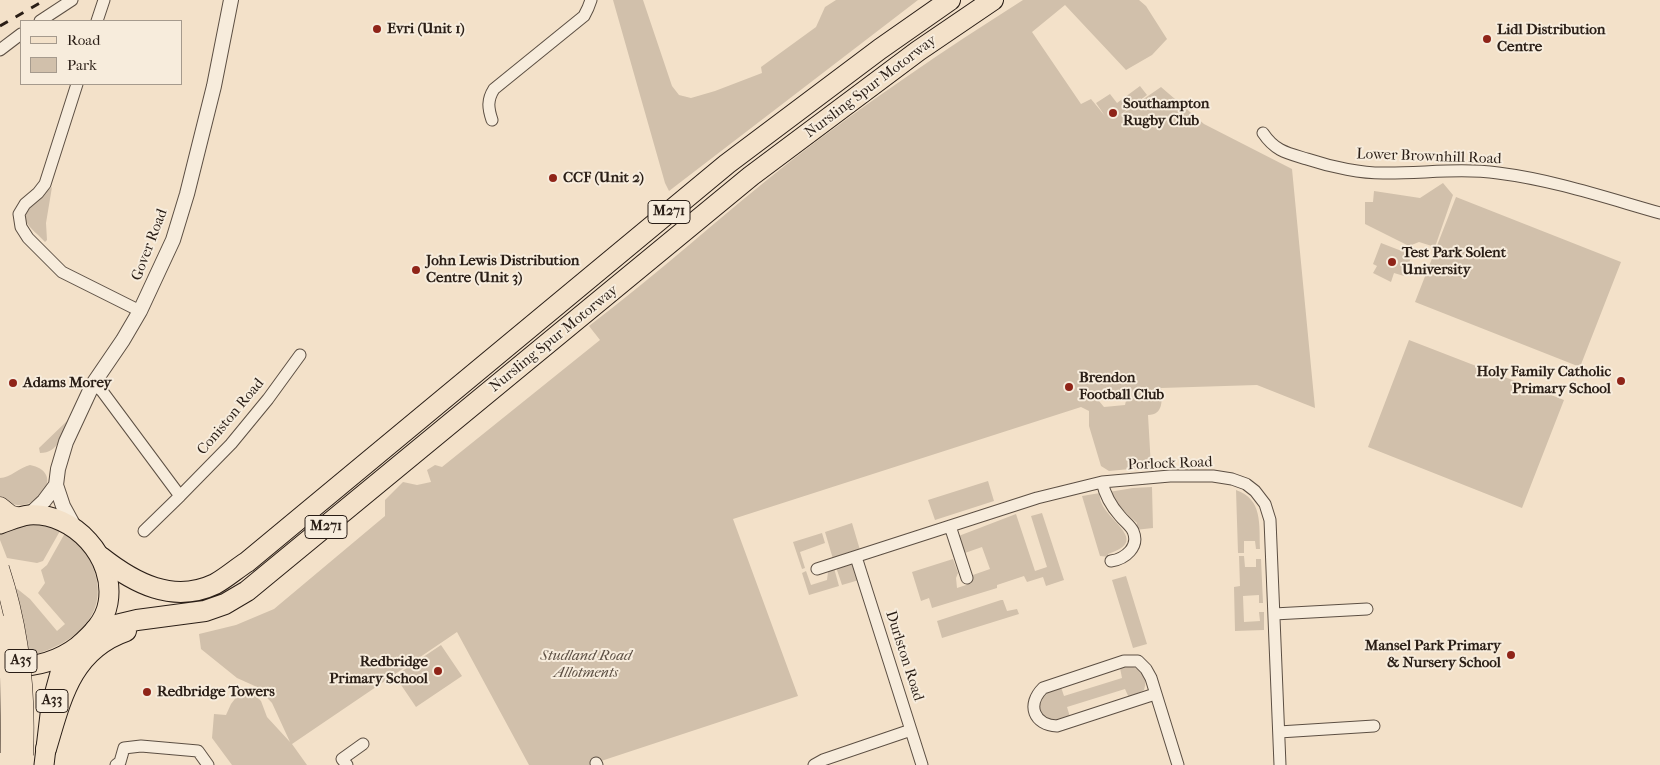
<!DOCTYPE html>
<style>
body{margin:0}
#map{position:relative;width:1660px;height:765px;overflow:hidden;background:#f3e1c9;font-family:"IM FELL French Canon",serif}
canvas{display:block}
.legend{position:absolute;left:20px;top:20px;width:162px;height:65px;box-sizing:border-box;background:#f7ecdc;border:1px solid #a59a8d;margin:0;padding:6px 9px;list-style:none;font-size:15px;color:#2a1e16}
.legend li{display:flex;align-items:center;gap:10px;height:25px}
.legend b{width:25px;border:1px solid #a59a8d}
</style>
<div id="map">
<canvas width="1660" height="765"></canvas>
<ul class="legend">
<li><b style="height:6px;background:#f3e1c9"></b>Road</li>
<li><b style="height:14px;background:#d1c0ab"></b>Park</li>
</ul>
</div>
<script>
const ctx = document.querySelector('canvas').getContext('2d');
ctx.lineJoin = 'round';
function paint(path, color) {
  ctx.fillStyle = color;
  ctx.fill(path, 'evenodd');
}
function trace(path, color, width, dash) {
  ctx.strokeStyle = color;
  ctx.lineWidth = width;
  ctx.lineCap = dash ? 'butt' : 'round';
  ctx.setLineDash(dash || []);
  ctx.stroke(path);
}
function label(font, color, halo, rows, align = 'center') {
  ctx.font = font + ' "IM FELL French Canon",serif';
  ctx.lineWidth = 4;
  ctx.setLineDash([]);
  ctx.textBaseline = 'middle';
  ctx.strokeStyle = halo;
  ctx.fillStyle = color;
  for (const [text, x, y, turn = 0] of rows) {
    ctx.save();
    ctx.translate(x, y);
    ctx.rotate((+turn || 0) * Math.PI / 180);
    ctx.textAlign = isNaN(turn) ? turn : align;
    if (halo) ctx.strokeText(text, 0, 0);
    ctx.fillText(text, 0, 0);
    ctx.restore();
  }
}
paint(new Path2D(`
 M613 0H643L672 86 679 95 691 98 715 91 762 73 761 67 816 27 825 7 836 0H918L669 191 665 183Z
 M1023 0H1139L1146 6 1167 39 1152 55 1126 70 1065 5 1032 32 1081 104 1091 99 1105 116 1096 103 1110 94 1117 103 1140 86 1147 95 1116 118 1161 87 1204 124 1292 169 1315 408 1257 385 1161 388C1162 399 1164 415 1148 415L1151 467 1109 471 1101 466 1089 426V411L1081 407 733 519 798 696 589 765H529L457 632 292 744 307 765H232L212 738 214 714 226 715 231 704 241 691H251L261 701 267 717 290 742 272 703 257 687 237 678 201 649 199 634 236 625 274 609 385 516V500L403 482 417 485 431 482 427 470 435 465 442 467 600 340 589 326C659 273 723 214 792 160 866 103 944 50 1023 0ZM1128 392 1125 405 1104 407 1099 401Z
 M1443 183 1453 195 1435 247 1419 242 1409 246 1365 224V202H1373L1374 191 1420 198Z
 M52 187 46 223 47 240 45 242C40 236 29 228 26 221 22 210 45 193 52 187Z
 M1456 197 1621 262 1580 367 1415 302Z
 M1381 243 1412 255 1404 276 1394 273 1391 282 1373 273 1377 266 1373 264Z
 M1409 340 1564 400 1522 508 1368 447Z
 M67 421C61 436 59 453 40 453L39 448Z
 M30 465C72 473 28 526 0 496V478C10 478 20 467 30 465Z
 M988 481 994 501 935 520 928 500Z
 M1152 487 1153 528 1135 530 1137 523 1124 511 1109 492 1133 488Z
 M1236 490C1263 499 1259 525 1260 549H1256L1255 541H1244V553H1238Z
 M1100 493C1096 518 1156 539 1108 554L1109 557 1100 556 1082 496Z
 M1042 513 1064 580 1046 586 1043 577 1027 582 1024 576 997 585V588L932 608 929 598 921 601 912 572 953 559 958 573 956 578 957 588 972 583 970 576 990 569 982 547 962 554 956 537 1016 514 1035 571 1047 567 1031 516Z
 M30 523 46 525 60 531 43 561 37 563 7 558 0 540V534L6 530Z
 M852 523 860 550 833 559 825 532Z
 M65 533C78 540 87 552 92 565 113 615 73 645 29 656L15 587 30 599 57 631 65 624 38 593 45 583 41 570 47 565Z
 M822 533 825 543 800 552 805 568 802 569 793 542Z
 M1239 556H1244L1245 567H1256V559H1261L1263 603H1259V595L1243 596 1244 622 1260 621 1259 612H1264V630L1235 631 1234 587 1240 586Z
 M851 563 853 564 859 580 842 585 836 567Z
 M834 568 839 586 809 595 802 573 806 571 811 585 827 580 828 572Z
 M1126 576 1147 644 1133 648 1112 580Z
 M1001 600H1003L1007 611 1017 609 1019 614 942 638 937 621Z
 M441 645 462 676 416 707 395 676Z
 M1130 666C1143 669 1148 678 1144 690L1129 698 1125 689 1067 707 1070 717 1057 721 1045 719C1031 700 1043 692 1061 687L1064 696 1122 678 1120 668Z`), '#d1c0ab');
const minor = new Path2D(`
 M40 21 72 0
 M97 21 104 0
 M0 50 21 34
 M77 84 45 184 38 193 25 204 19 214 21 227 28 238 62 272 140 311
 M492 120C488 108 487 100 494 89L584 16 588 8 591 0
 M1263 133C1275 151 1287 153 1307 159 1331 167 1363 174 1388 173 1425 173 1462 168 1498 173 1554 180 1607 198 1660 213
 M93 384 102 391 180 496 231 444 268 399 300 355
 M1102 482C1105 495 1111 506 1120 516 1124 521 1130 525 1133 531 1140 547 1125 559 1111 561
 M950 526 967 578
 M144 531 180 496
 M856 557 922 765
 M817 569 1037 498 1102 482 1170 476H1213L1232 479 1246 484 1255 491 1265 504 1270 520 1280 765
 M1274 614 1367 609
 M1155 694 1057 726C1034 725 1026 705 1043 688L1124 661H1138L1146 669 1151 678 1178 765
 M1279 732 1374 726
 M596 763 597 765
 M116 765 120 762 124 748 141 746 198 751 208 765
 M347 765 342 759 363 744
 M814 765 823 760 911 730`);
const tertiary = new Path2D(`
 M29 515 44 501 56 485
 M75 528 63 506 56 485 58 469 66 442 93 384 123 340 140 311 173 240 187 194 214 86 231 0`);
const primary = new Path2D(`
 M0 506 10 514 19 517`);
const trunk = new Path2D(`
 M0 524C9 521 19 516 29 515 74 512 116 558 108 603 105 621 92 634 78 646 57 662 32 668 6 667
 M44 765 51 706 65 655`);
const motorway = new Path2D(`
 M101 557C134 583 173 604 215 584 226 578 236 569 247 562L727 164 880 49 950 0
 M95 630 137 620 205 611 225 604 247 591 751 176 918 51 993 0
 M46 749C61 699 71 650 126 631`);
trace(minor, '#5c4f43', 13);
trace(tertiary, '#5c4f43', 16);
trace(primary, '#2a1e16', 19);
trace(trunk, '#2a1e16', 21);
trace(motorway, '#2a1e16', 22);
trace(minor, '#f7ecdc', 11);
trace(tertiary, '#f7ecdc', 14);
trace(primary, '#f3e1c9', 18);
trace(trunk, '#f3e1c9', 19);
trace(motorway, '#f3e1c9', 20);
trace(new Path2D(`
 M0 26 45 0`), '#2a1e16', 3, [9, 9]);
const primaryBridge = new Path2D(`
 M0 568C20 629 27 692 24 755
 M0 624 9 676 10 753`);
trace(primaryBridge, '#2a1e16', 19, []);
trace(primaryBridge, '#f3e1c9', 18);
for (const [x, y, r, color] of [
 [377,29,5,"#8f2418"],
 [1487,39,5,"#8f2418"],
 [1113,113,5,"#8f2418"],
 [553,178,5,"#8f2418"],
 [1392,262,5,"#8f2418"],
 [416,270,5,"#8f2418"],
 [1621,381,5,"#8f2418"],
 [13,383,5,"#8f2418"],
 [1069,387,5,"#8f2418"],
 [1511,655,5,"#8f2418"],
 [438,671,5,"#8f2418"],
 [147,692,5,"#8f2418"]
]) {
  const dot = new Path2D();
  dot.arc(x, y, r, 0, 2 * Math.PI);
  ctx.fillStyle = color;
  ctx.fill(dot);
  trace(dot, '#f7ecdc', 2);
}
for (const [x, y, w] of [
 [669,212,42],
 [326,527,42],
 [21,661,32],
 [52,701,32]
]) {
  const box = new Path2D();
  box.roundRect(x - w / 2, y - 11.5, w, 23, 4);
  ctx.fillStyle = '#f7ecdc';
  ctx.fill(box);
  trace(box, '#2a1e16', 1);
}
label('bold 14px', '#2a1e16', null, [
 ["M271",669,212],
 ["M271",326,527],
 ["A35",21,661],
 ["A33",52,701]
]);
label('bold 15px', '#2a1e16', '#f7ecdc', [
 ["Evri (Unit 1)",387,29],
 ["Lidl Distribution",1497,30],
 ["Centre",1497,47],
 ["Southampton",1123,104],
 ["Rugby Club",1123,121],
 ["CCF (Unit 2)",563,178],
 ["Test Park Solent",1402,253],
 ["University",1402,270],
 ["John Lewis Distribution",426,261],
 ["Centre (Unit 3)",426,278],
 ["Holy Family Catholic",1611,372,"right"],
 ["Primary School",1611,389,"right"],
 ["Brendon",1079,378],
 ["Football Club",1079,395],
 ["Adams Morey",23,383],
 ["Mansel Park Primary",1501,646,"right"],
 ["& Nursery School",1501,663,"right"],
 ["Redbridge",428,662,"right"],
 ["Primary School",428,679,"right"],
 ["Redbridge Towers",157,692]
], 'left');
label('15px', '#2a1e16', '#f7ecdc', [
 ["Nursling Spur Motorway",871,87,-37],
 ["Lower Brownhill Road",1429,157,2],
 ["Gover Road",150,245,-69],
 ["Nursling Spur Motorway",554,339,-39],
 ["Coniston Road",231,417,-50],
 ["Porlock Road",1170,464,-2],
 ["Durlston Road",904,656,72]
]);
label('italic 15px', '#5c4f43', '#f7ecdc', [
 ["Studland Road",586,656],
 ["Allotments",586,673]
]);
</script>
